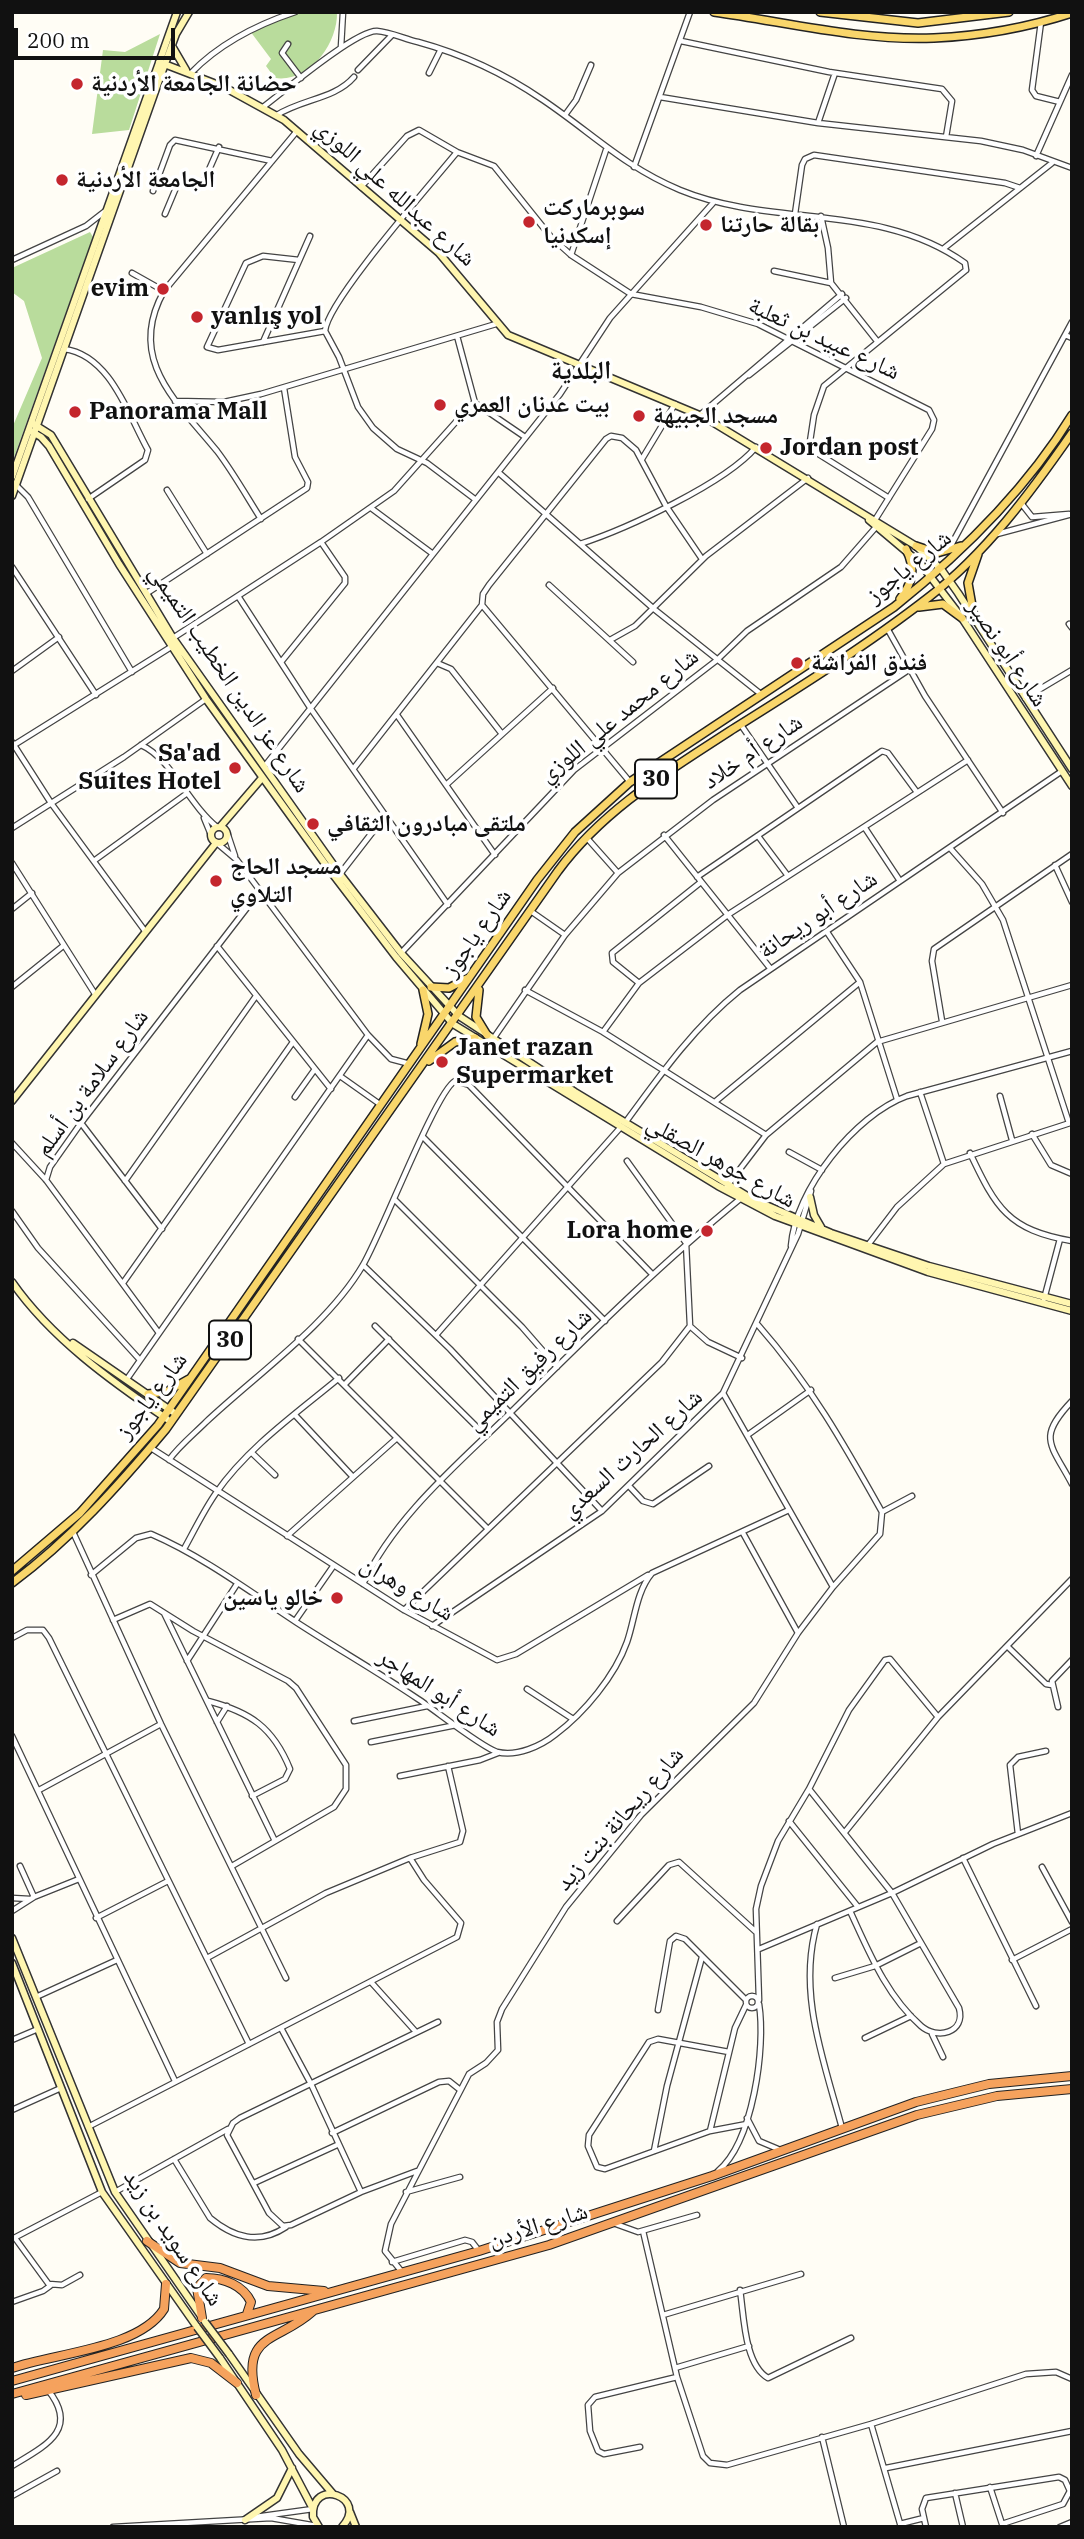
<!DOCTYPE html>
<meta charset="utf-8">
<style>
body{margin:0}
#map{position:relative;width:1084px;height:2539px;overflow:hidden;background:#fffdf5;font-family:"IBM Plex Serif",serif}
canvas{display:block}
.frame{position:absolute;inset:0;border:14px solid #111;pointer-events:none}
.scale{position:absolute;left:14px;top:28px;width:161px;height:32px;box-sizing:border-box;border:4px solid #111;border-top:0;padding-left:9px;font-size:21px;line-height:24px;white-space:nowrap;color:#111;-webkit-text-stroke:5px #fff;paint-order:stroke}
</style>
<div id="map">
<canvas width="1084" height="2539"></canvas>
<div class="frame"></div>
<div class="scale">200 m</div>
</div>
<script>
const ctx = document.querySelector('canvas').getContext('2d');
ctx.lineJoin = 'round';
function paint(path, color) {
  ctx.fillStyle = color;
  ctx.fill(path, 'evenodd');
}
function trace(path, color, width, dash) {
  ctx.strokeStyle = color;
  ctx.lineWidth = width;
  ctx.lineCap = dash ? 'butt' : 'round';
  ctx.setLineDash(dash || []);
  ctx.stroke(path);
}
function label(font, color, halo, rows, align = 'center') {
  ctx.font = font + ' "IBM Plex Serif","Noto Naskh Arabic",serif';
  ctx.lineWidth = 7;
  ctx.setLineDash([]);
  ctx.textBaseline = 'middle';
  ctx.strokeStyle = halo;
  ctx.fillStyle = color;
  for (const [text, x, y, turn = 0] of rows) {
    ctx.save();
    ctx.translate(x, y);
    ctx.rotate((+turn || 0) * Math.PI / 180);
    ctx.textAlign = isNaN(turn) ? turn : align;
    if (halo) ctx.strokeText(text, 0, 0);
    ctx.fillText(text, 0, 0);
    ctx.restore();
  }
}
paint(new Path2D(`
 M300 12H337C338 44 309 83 275 78L266 66 271 59 250 31Z
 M160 34 129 130 92 134 103 50 125 52Z
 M90 232 93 237 12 463V428L42 358 24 301 12 292V268Z`), '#b9dc9c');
const street = new Path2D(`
 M1041 22 1032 90 1036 96 1060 102
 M681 41 829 72 942 89 952 101 946 137
 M288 44 282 53 301 78
 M341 47 343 12
 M358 70 392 35
 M191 73C219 44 256 25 295 12
 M429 73 441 49
 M660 97 818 123 981 141 1023 150 1072 168
 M263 107C283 92 356 30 377 31 390 32 405 39 418 42 462 54 505 74 543 100 592 133 623 166 680 190 772 228 880 202 965 263L966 270
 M277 115C302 99 335 99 354 77
 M565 115 576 100 591 65
 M818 123 835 73
 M457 152C432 183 327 301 325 331L339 357 358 407 373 428 397 449 427 463 476 500
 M1036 156 1072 75
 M634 167 690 12
 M361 187 407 136 419 130 457 152 494 166 551 237 571 255 631 294 701 307 758 324 929 410 934 420 932 429 875 520
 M153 191 170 145 175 140 272 161
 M165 214 178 183 195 187 204 181 219 147
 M795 214 802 165 805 159 814 155 1005 183 1020 188
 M821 216 828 248 831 283
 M943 249 1052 163
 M571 255 606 150
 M12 260 86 226 104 212
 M299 260 263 256 246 263 207 347 218 350 325 331
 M774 271 831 283 877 341
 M132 273 164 291
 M1065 335 1072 338
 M457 336 475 403
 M263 342 310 236
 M64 349C110 355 128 414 148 450L145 460 88 499
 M749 375 846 298
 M175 401 224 402 261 394 496 324
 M700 415 842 294
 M642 459 675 404
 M498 472 654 609 762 695
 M16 485 28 497 132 672
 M167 490 207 554
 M889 498 809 448 814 415 824 386 966 270
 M1021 503 1032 517 1069 514
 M371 508 433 554
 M261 519C247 497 233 472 217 451 176 401 126 359 164 291L297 131
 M997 534 1072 514
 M580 544C626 529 726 483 756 447
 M949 549 1072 322
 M12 567 96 695
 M549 585 633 662
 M147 593 307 488 308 482 295 457 284 388
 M238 596 311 709 448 905
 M482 605 630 782
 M1069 624 1072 628
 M887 628 925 696 1003 813
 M173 638 321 542 394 491 471 405 475 403 525 437
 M610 640 635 626 706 556 808 478
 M281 662 345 583V577L321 542
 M437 663 451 669 502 734
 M12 671 59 637
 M1025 698 1072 670
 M397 715 495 855
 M741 725 798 808
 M12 742 51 803 145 931
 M14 745 171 647
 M141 745C171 758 189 805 217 827
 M264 767 560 394 610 318 713 203
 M354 768 482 605 483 594 489 585 606 439 611 436 622 438 636 450 666 506 702 559
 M446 785 553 688
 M204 818 211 835
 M12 828 124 757 206 699
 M865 828 900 881
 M228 835 235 856
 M664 835 770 968
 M758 836 788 876
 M586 837 618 873
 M218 844 237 860 368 1035 391 1059 410 1064
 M950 848 982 884 1003 920 1069 1123
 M95 860 186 794
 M12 863 95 994
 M1055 865 1072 902
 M340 874 385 816
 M697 877 882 751 888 753 916 791
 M12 909 32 893
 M532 912 565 935
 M827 932 860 982 897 1099
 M217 946 331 1089
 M401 953 574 770 717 660 747 631 841 567 876 527
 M639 983 613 962 612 953 701 882
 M12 987 63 946
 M525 990 603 1032 766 1135
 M942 1021 932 961 934 949 1072 854
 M603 1032 639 983 729 914 968 760
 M493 1039 565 935 618 873 713 800 910 669
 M340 1076 381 1105
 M920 1092 944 1164
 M1000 1096 1012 1140
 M295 1097 315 1069
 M716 1101 860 982
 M81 1123 162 1229
 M625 1123C660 1075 694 1027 740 990L1062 771
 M1032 1134 1051 1165 1072 1174
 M423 1137 605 1321
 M12 1143 46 1180 159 1333
 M789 1152 822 1170
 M970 1153C996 1208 1008 1230 1072 1241
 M46 1180 50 1167 81 1123 260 891
 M125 1181 256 996
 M727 1186 766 1135 877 1042 1072 985
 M395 1200 522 1327 557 1367
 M12 1211 38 1248 140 1360
 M868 1245 897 1207 944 1164 1070 1123
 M791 1246C795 1190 855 1115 907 1096L1072 1051
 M363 1265 450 1349 602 1511
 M123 1283 293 1042
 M1044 1299 1060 1239
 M375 1326 486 1436
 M691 1327 708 1342 742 1358
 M436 1335 620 1128
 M298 1339 488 1529
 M127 1379 368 1035
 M345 1384 389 1339
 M723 1393 833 1587
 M1072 1401C1037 1438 1050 1443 1072 1484
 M295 1415 353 1477
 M749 1434 811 1390
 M151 1448 404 1610 497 1660 516 1654 648 1575
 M252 1453 275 1475
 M169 1460C179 1446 194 1434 206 1422 257 1374 328 1325 363 1265 382 1233 436 1091 455 1081L469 1085 652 1274
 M629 1486 643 1501 653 1504 709 1466
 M882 1512 912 1496
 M73 1532 161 1724 286 1978
 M743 1533 798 1633
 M287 1536 397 1438
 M184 1549C194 1531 204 1510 216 1493 248 1447 297 1413 339 1378
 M91 1575 136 1538 151 1534C202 1556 249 1591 296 1622 336 1648 378 1672 418 1699 435 1710 481 1747 497 1752 517 1757 541 1746 556 1734 584 1713 615 1676 627 1642 635 1619 636 1592 652 1573L789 1510
 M363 1584C395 1516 458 1464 511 1412 585 1339 659 1265 740 1199
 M404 1610 662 1362 690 1326 686 1243 627 1161
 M164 1613 275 1841
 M113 1620 150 1604 193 1631 288 1681 296 1688 346 1765V1789L334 1807 232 1866
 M295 1621 334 1565
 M432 1626 602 1511 723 1393 798 1234 811 1191
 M12 1638 27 1630H43L49 1638 249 2044
 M1007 1646 1046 1684 1052 1685
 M187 1661 237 1584
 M527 1689 573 1719
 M208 1701C250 1712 273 1727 290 1769L285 1779 252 1796
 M1058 1707 1052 1681 1072 1660
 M354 1721 427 1706
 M217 1722 227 1706
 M12 1736 175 2081
 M371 1742 456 1725
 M400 1776 480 1760 498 1753
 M809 1789 849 1710 885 1660 890 1659 938 1717
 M39 1790 161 1724
 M789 1821 858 1907
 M845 1832 938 1717 1072 1579
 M1018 1834 1010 1765 1018 1757 1046 1751
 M963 1858 1036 2006
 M20 1866 34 1897
 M1042 1867 1072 1922
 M12 1898 30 1899
 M12 1911 34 1897 79 1879
 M96 1918 168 1881
 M617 1921 669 1865 679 1862 756 1932
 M817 1924C797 1993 824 2061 842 2128
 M759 1949 892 1893 993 1844 1072 1813
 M207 1958 326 1893 410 1858 460 1842 463 1831 448 1766
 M1012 1960 1072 1929
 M835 1978 875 1966 921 1943
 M371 1982 416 2032
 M746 2002a6 6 0 1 1 12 0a6 6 0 1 1-12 0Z
 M36 1997 117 1960
 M759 2000 756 1909 761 1886 778 1841 809 1789 892 1893 959 2008C966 2033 937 2040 921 2026 886 1995 869 1952 850 1911
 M658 2010 670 1941 676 1936 685 1939 746 2000
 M281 2028 311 2084 361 2192
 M932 2034 943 2057
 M865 2038 911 2016
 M12 2040 38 2029
 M729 2052 658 2039 649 2042 589 2135 588 2146 597 2167 605 2169 710 2131 735 2028 746 2005
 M12 2110 61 2088
 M747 2118 759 2141 778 2149
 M88 2127 457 1937 461 1923 424 1880 410 1858
 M710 2131 747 2124
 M332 2133 439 2082 449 2081 459 2089
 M654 2151 667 2086 702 1957
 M174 2159 210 2218C234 2238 259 2245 286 2227
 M417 2171 361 2192 291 2225 283 2226 269 2213 227 2135 233 2123 240 2118 438 2022
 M718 2171C753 2142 766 2047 759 2004
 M254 2183 337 2145
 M115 2192 228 2129
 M406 2192 460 2177
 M613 2223 638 2232 697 2215
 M643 2231 677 2377 703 2456 710 2463 727 2465 871 2424
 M12 2239 102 2192
 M392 2262 465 2240 472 2242 479 2251
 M402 2272 385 2251 391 2224 469 2074 486 2063 498 2050 497 2022 502 2009 566 1907 641 1815 754 1703 798 1633 833 1587 880 1534 882 1512C844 1444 810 1384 758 1325
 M49 2284 62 2285 80 2275
 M740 2290C744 2315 744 2364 768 2378L851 2338
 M12 2302 43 2291 50 2286 15 2238
 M663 2315 801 2274
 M675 2368 749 2346
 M822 2437 844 2527
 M640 2447 604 2454 598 2451 590 2431 588 2405 595 2397 677 2377
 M12 2466C45 2446 80 2430 48 2390
 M886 2468 1072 2431
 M990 2487 1003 2527
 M955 2493 963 2527
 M12 2496 57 2471
 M255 2517 313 2509
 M900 2524 924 2518
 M113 2527 271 2518 317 2526
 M901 2527 871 2424 1026 2374 1056 2372 1072 2379
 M926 2527 922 2509 926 2498 1059 2477 1065 2480 1070 2491 1063 2504 1002 2524
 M1060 2527 1072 2522`);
const secondary = new Path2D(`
 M172 46 186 70
 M159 62 224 87 284 120 439 253 508 335 704 417 916 546 941 569 958 593 1072 769
 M32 423 51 435 173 638 340 874 401 953 459 1016 575 1092 754 1200 831 1233 929 1266 1072 1304
 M29 430 41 437 49 446 119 564 206 699 328 868 396 957 453 1024 718 1186 775 1216 928 1272 1072 1311
 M12 477 177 12
 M12 496 158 83 176 34 189 12
 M869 520 920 563 962 618 1072 786
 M211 835a8 8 0 1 1 16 0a8 8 0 1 1-16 0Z
 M220 827 262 778
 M12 1101 216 843
 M810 1197 814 1215 821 1227
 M12 1282C51 1338 111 1381 167 1419
 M73 1343 173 1412
 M12 1938 115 2192 201 2316
 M12 1963 102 2192 197 2327
 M229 2354 299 2454 333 2494
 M220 2358 282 2450 313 2509
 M350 2512 356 2527
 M245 2520 277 2498 292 2468
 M319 2527 313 2517C310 2476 370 2497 342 2527`);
const primary = new Path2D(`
 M714 12C786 22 861 41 934 38 979 36 1029 27 1072 13
 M820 12 918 23 1009 12
 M916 546 937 553 961 546
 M900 599C913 582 916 569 906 549
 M919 607 943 604 962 618
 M974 617 968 583 978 554
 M431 987 449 988 466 979
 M479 990 476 1017 487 1035
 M421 1044 428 1014 423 990
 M429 1061 455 1042 475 1038
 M148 1394 166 1392 189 1379
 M12 1571 80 1513 158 1425 537 880 575 832 630 782 894 607C962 553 1026 490 1072 415
 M12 1583C71 1539 119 1485 166 1429L558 871C604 809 667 772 730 731 797 689 866 646 929 597 986 553 1031 492 1072 433`);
const highway = new Path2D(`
 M147 2241 180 2263 220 2268 268 2286 324 2291
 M202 2318 197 2288 206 2278C224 2278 243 2285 251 2302L247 2314
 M12 2368C55 2353 139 2349 164 2309L166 2284
 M12 2381 479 2251 712 2176 916 2102 989 2084 1072 2076
 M12 2394 549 2245 917 2115 997 2096 1072 2089
 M26 2395 191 2358 211 2363 237 2383
 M256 2395C240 2332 278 2343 313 2311`);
trace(street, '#444', 7);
trace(secondary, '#333', 9);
trace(primary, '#222', 10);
trace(highway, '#222', 10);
trace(street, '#fff', 4.5);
trace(secondary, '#fff6b0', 6);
trace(primary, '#f9d66b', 7);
trace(highway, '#f5a25d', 8);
const secondaryBridge = new Path2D(`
 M205 2322 229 2354
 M197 2327 220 2358`);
trace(secondaryBridge, '#333', 9, []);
trace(secondaryBridge, '#fff6b0', 6);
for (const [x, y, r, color] of [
 [77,84,7,"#c4262e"],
 [62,180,7,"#c4262e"],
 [529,222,7,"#c4262e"],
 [706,225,7,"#c4262e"],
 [163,289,7,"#c4262e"],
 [197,317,7,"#c4262e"],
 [440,405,7,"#c4262e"],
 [75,412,7,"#c4262e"],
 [639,416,7,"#c4262e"],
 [766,448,7,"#c4262e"],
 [797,663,7,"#c4262e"],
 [235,768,7,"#c4262e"],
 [313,824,7,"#c4262e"],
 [216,881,7,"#c4262e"],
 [442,1062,7,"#c4262e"],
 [707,1231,7,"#c4262e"],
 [337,1598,7,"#c4262e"]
]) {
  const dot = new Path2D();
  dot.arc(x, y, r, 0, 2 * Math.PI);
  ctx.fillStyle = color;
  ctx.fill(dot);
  trace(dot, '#fff', 2.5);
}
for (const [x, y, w] of [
 [656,779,42],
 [230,1340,42]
]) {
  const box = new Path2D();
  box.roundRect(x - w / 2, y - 19.5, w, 39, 5);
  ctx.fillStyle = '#fff';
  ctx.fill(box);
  trace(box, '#111', 2);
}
label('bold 23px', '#111', null, [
 ["30",656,779],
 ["30",230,1340]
]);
label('bold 24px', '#111', '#fff', [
 ["حضانة الجامعة الأردنية",91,84],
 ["الجامعة الأردنية",76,180],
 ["سوبرماركت",543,208],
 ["إسكدنيا",543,236],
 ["بقالة حارتنا",720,225],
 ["evim",149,289,"right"],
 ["yanlış yol",211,317],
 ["بيت عدنان العمري",454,405],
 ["Panorama Mall",89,412],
 ["مسجد الجبيهة",653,416],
 ["Jordan post",780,448],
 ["فندق الفراشة",811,663],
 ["Sa'ad",221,754,"right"],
 ["Suites Hotel",221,782,"right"],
 ["ملتقى مبادرون الثقافي",327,824],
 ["مسجد الحاج",230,867],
 ["التلاوي",230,895],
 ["Janet razan",456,1048],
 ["Supermarket",456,1076],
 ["Lora home",693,1231,"right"],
 ["خالو ياسين",323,1598,"right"]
], 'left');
label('24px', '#111', '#fff', [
 ["شارع عبدالله علي اللوزي",395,193,42],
 ["شارع عبيد بن ثعلبة",824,339,25],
 ["شارع ياجوز",909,567,-39],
 ["شارع أبو نصير",1007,653,56],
 ["شارع عز الدين الخطيب التميمي",229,679,56],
 ["شارع محمد علي اللوزي",619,716,-39],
 ["شارع أم خلاد",753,752,-34],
 ["شارع أبو ريحانة",818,915,-34],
 ["شارع ياجوز",477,933,-55],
 ["شارع سلامة بن أسلم",92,1083,-54],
 ["شارع جوهر الصقلي",721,1162,29],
 ["شارع رفيق التميمي",529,1370,-44],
 ["شارع ياجوز",152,1396,-53],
 ["شارع الحارث السعدي",632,1454,-42],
 ["شارع وهران",407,1589,31],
 ["شارع أبو المهاجر",439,1693,33],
 ["شارع ريحانة بنت زيد",620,1819,-49],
 ["شارع الأردن",538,2226,-17],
 ["شارع سويد بن زيد",173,2238,56]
]);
label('bold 26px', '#111', '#fff', [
 ["البلدية",581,371]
]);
</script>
